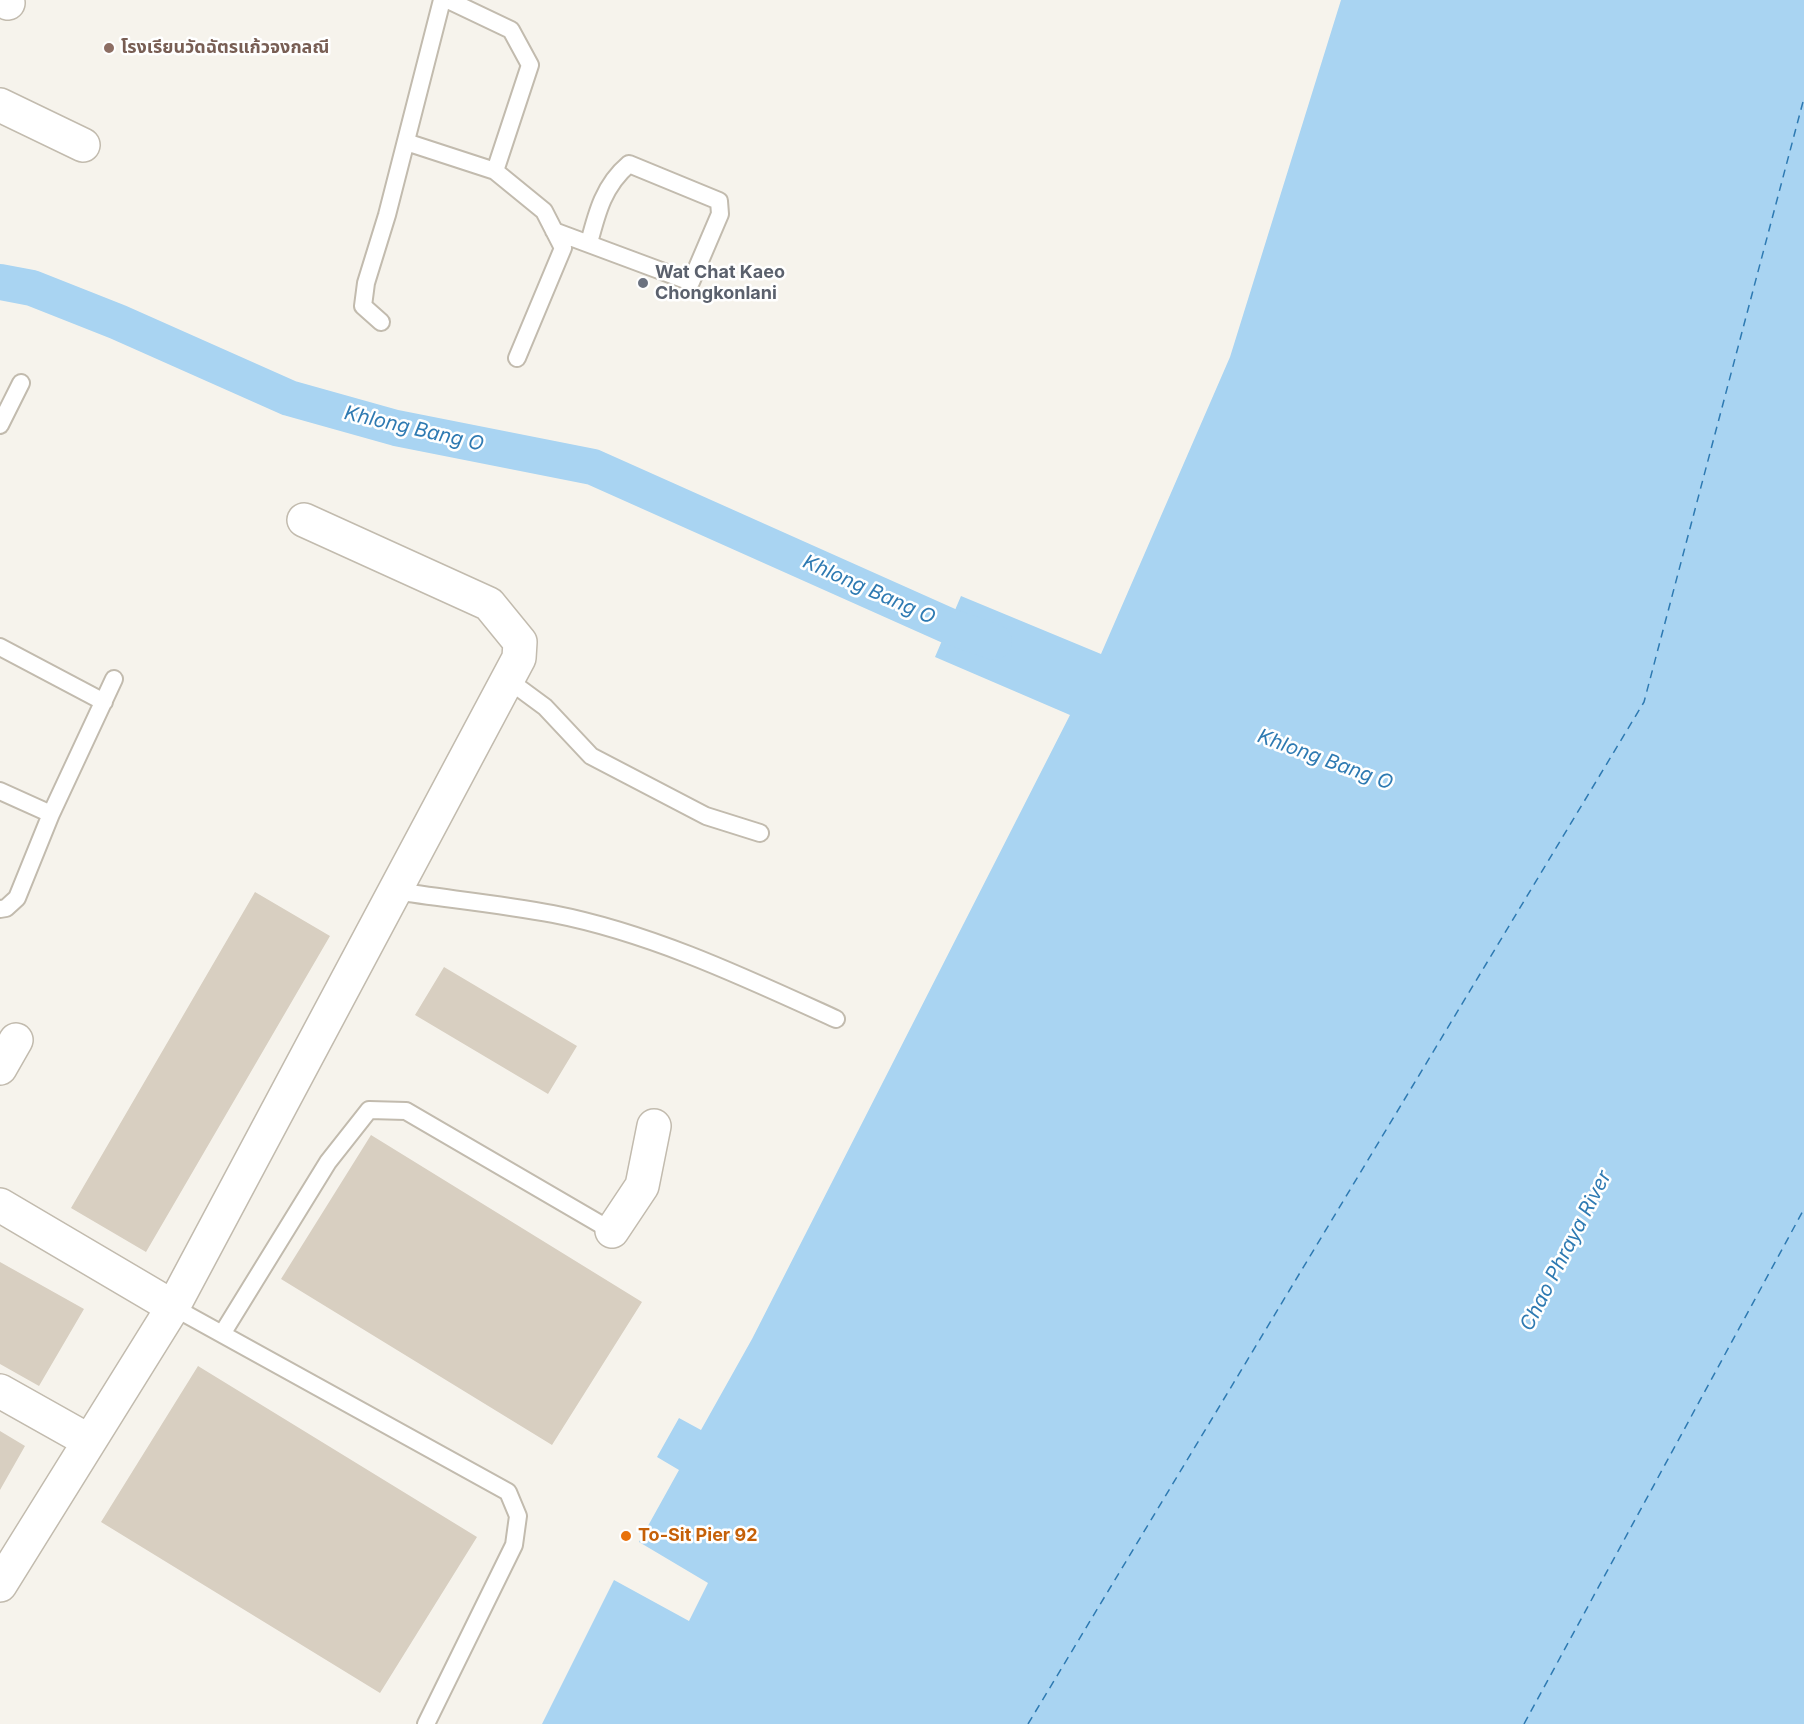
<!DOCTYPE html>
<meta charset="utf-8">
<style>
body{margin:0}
canvas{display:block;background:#f6f3ec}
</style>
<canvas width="1804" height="1724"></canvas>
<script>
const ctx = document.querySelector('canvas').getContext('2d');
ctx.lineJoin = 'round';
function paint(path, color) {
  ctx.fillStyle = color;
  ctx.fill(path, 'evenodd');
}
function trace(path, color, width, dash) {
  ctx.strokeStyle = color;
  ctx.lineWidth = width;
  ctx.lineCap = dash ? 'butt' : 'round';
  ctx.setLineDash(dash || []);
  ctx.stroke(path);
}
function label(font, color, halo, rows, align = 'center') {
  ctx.font = font + ' Inter,"Noto Sans Thai",sans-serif';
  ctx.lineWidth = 5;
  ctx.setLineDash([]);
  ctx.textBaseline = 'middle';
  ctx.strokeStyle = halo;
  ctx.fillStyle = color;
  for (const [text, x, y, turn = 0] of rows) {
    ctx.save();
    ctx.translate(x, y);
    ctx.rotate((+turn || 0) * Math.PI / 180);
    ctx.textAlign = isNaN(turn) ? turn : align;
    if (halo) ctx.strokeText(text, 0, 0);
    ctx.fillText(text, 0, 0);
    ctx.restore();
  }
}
paint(new Path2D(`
 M1341 0H1804V1724H542L614 1580 689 1621 708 1583 639 1542 679 1470 657 1457 679 1418 701 1430 752 1339 1070 715 935 657 961 596 1101 654 1230 357Z`), '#a9d4f2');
trace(new Path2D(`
 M0 282 32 288 118 322 289 398 396 428 593 467 949 626 994 642`), '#a9d4f2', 36);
trace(new Path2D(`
 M1028 1724 1644 702 1804 98
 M1524 1724 1804 1209`), '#2e7ab2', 1.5, [8, 6]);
paint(new Path2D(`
 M255 892 330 936 146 1252 71 1208Z
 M444 967 577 1046 548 1094 415 1015Z
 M371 1135 642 1302 552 1445 281 1279Z
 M0 1262 84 1309 39 1386 0 1364Z
 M198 1366 477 1537 380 1693 101 1522Z
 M0 1431 25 1446 0 1490Z`), '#d8cfc1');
const service = new Path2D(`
 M448 0 511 30 530 65 495 171 544 211 563 248 517 358
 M406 142 495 171
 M554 231 691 282 720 214 719 201 629 164C604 185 597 212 589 243
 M381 322 363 306 366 283 387 215 442 0
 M0 425 21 383
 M0 647 104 702
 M507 679 545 707 591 756 706 816 760 833
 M0 791 51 814
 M395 891C447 899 501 904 553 914 651 933 746 978 836 1019
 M0 909 6 908 17 898 51 814 114 679
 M173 1307 508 1492 518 1516 514 1545 426 1724
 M222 1334 328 1162 369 1110 406 1111 612 1231`);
const minor = new Path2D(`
 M4 0 8 3
 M0 105 83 145
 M0 1068 16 1040
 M0 1205 173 1307
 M612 1231 642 1186 654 1126
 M0 1391 89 1441
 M0 1585 173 1307 519 658 520 642 489 604 304 520`);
trace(service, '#c2bbae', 20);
trace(minor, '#c2bbae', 36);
trace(service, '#fff', 16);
trace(minor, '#fff', 33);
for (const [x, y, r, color] of [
 [109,48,6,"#8d6e63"],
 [643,283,6,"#6b7280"],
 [626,1536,6,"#e8710a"]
]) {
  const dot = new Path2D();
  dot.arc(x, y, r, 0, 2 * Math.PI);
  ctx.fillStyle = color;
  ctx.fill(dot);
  trace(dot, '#fff', 2);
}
label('bold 18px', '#785e54', '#fff', [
 ["โรงเรียนวัดฉัตรแก้วจงกลณี",121,48]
], 'left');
label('bold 18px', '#5b616d', '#fff', [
 ["Wat Chat Kaeo",655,273],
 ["Chongkonlani",655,294]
], 'left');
label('bold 18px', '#c56008', '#fff', [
 ["To-Sit Pier 92",638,1536]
], 'left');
label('italic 20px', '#2e7ab2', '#fff', [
 ["Khlong Bang O",414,429,13],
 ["Khlong Bang O",869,590,24],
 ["Khlong Bang O",1325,760,20],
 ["Chao Phraya River",1566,1251,-63]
]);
</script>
